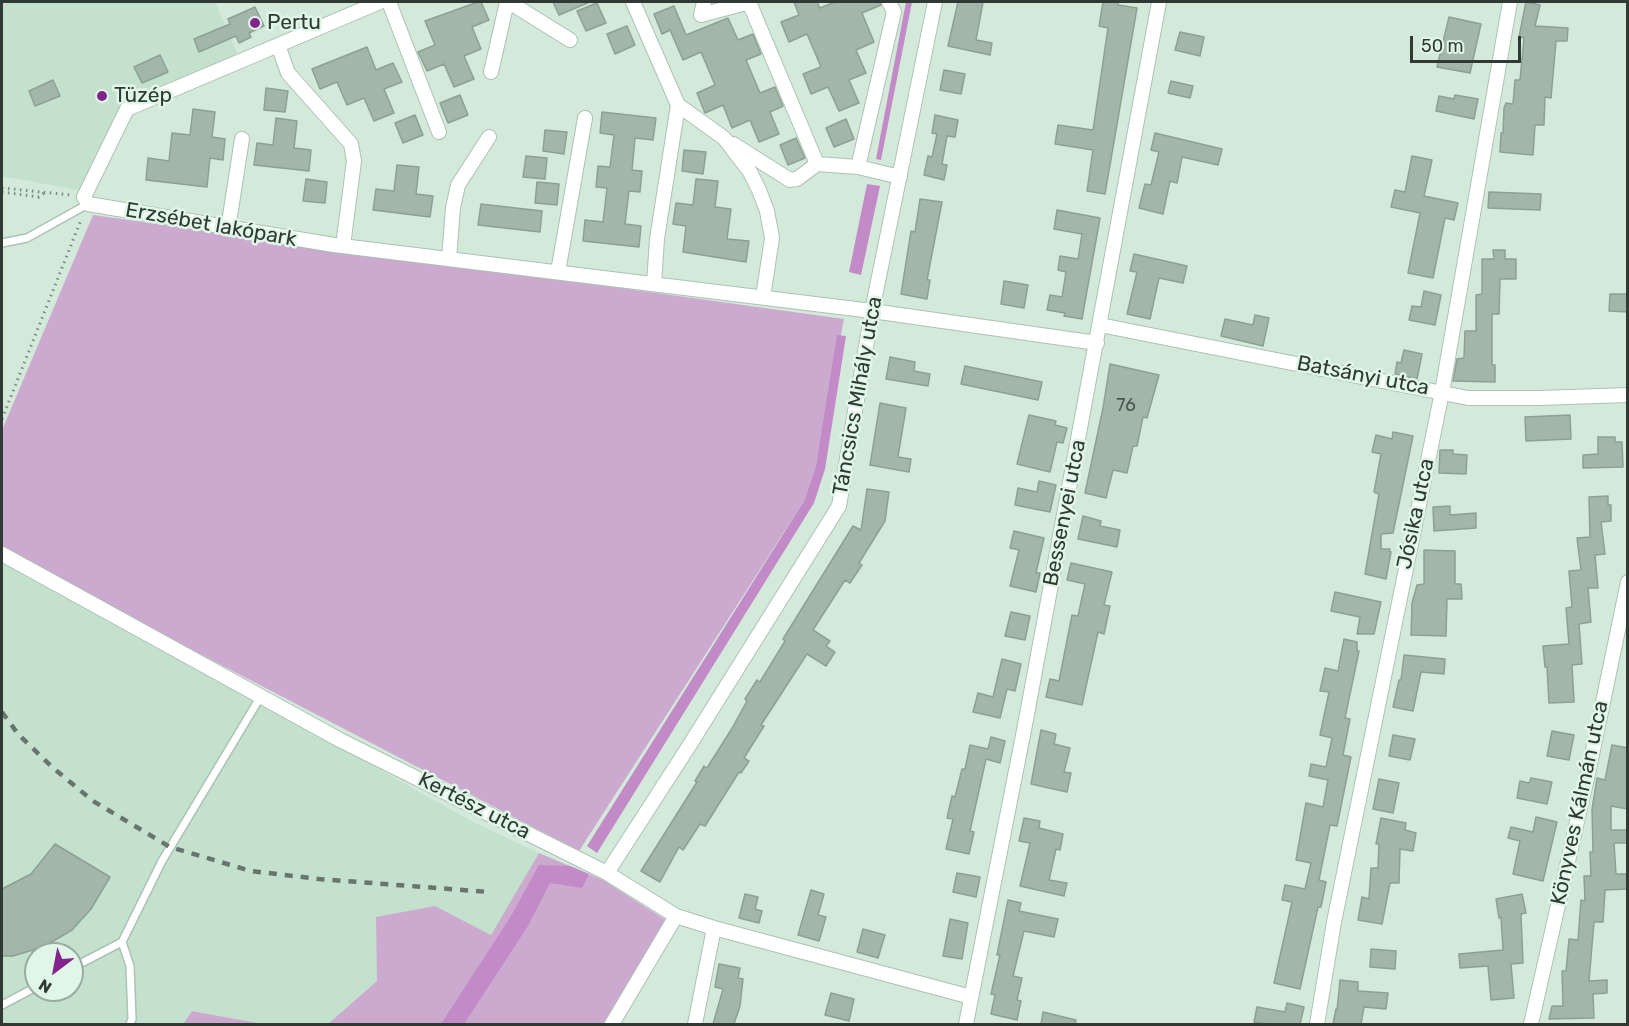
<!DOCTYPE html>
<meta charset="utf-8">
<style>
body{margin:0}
#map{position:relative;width:1629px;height:1026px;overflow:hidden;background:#d3e9da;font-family:Rubik,sans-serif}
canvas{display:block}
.frame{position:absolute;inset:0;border:3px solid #303934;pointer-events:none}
.north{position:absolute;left:24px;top:942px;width:60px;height:60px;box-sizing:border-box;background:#e0f7e8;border:2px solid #9aaba0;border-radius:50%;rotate:212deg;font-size:16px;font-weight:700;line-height:24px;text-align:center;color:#303934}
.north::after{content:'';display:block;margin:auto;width:21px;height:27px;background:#83238e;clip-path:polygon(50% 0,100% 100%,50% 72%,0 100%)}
.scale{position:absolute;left:1410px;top:36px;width:111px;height:27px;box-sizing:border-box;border:3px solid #303934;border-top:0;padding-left:8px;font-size:18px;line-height:21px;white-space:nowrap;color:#303934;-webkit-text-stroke:4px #e0f7e8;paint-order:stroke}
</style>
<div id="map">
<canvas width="1629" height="1026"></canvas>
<div class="frame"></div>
<div class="north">N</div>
<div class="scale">50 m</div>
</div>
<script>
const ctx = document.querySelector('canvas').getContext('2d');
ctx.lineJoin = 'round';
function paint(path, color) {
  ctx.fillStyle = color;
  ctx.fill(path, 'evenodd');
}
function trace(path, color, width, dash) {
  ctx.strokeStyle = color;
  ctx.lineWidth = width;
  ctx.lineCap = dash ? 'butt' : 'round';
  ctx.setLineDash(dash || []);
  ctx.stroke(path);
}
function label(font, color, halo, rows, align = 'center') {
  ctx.font = font + ' Rubik,sans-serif';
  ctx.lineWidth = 5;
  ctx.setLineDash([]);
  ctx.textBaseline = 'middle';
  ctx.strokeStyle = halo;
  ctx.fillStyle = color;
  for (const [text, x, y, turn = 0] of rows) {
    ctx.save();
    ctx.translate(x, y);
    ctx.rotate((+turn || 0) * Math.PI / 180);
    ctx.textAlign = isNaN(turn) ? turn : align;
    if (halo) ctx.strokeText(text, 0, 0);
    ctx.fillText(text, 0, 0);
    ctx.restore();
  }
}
paint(new Path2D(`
 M2 2H215L237 53 127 116 89 192 2 176Z
 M2 556 471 821 539 853 491 936 435 906 377 981 328 1024H263L192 1011 183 1024H2ZM36 954H72V990H36Z`), '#c3e1cd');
paint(new Path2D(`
 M93 215 844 319 816 466 804 501 579 851 2 551V430Z
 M539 853 603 880 666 920 603 1024H328L377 981 376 917 435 906 491 935Z
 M192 1011 263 1024H183Z`), '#ccaacf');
paint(new Path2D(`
 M906 2H912L881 160 876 159Z
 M867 184 880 186 861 275 849 272Z
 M837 335 846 336 825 469 814 503 597 853 587 846 804 501 816 466Z
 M539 865 570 866 589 874 582 888 550 883 528 926 464 1024H441L511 916Z`), '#c28bc7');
const building = new Path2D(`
 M478 2H481L489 20 472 27 481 49 464 56 474 79 454 87 444 64 427 71 418 52 435 45 425 21Z
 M553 2H590L559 15Z
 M794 2H817L820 8 835 2H880L881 5 862 13 874 42 856 50 866 73 849 80 859 103 839 111 828 87 811 94 803 74 821 67 807 34 789 42 781 22 799 15Z
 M958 2H983L976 40 992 43 990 55 948 46Z
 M1103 2H1118V5L1137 8 1105 194 1087 191 1093 150 1055 144 1058 125 1093 130 1108 28 1099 26Z
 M1526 2 1540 5 1535 26 1568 28 1567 41H1556L1551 98 1545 97 1544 125H1535L1533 155 1500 152 1501 133H1503L1504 108 1506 103 1513 104 1515 80H1520L1524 38 1519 37Z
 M597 3 606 23 586 31 577 11Z
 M674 6 686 35 728 18 738 40 753 34 761 54 746 60 760 93 775 87 783 106 770 112 779 134 759 142 750 120 732 128 723 105 705 113 697 93 715 85 701 52 683 60 670 30 662 34 654 14Z
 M255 7 264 26 249 33 251 37 239 43 236 36 199 52 194 39 230 24 228 19Z
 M1449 17 1481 24 1470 73 1437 67Z
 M627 26 635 45 615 54 607 34Z
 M1180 32 1204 37 1200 56 1175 50Z
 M367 47 376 70 393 63 402 82 384 89 394 113 374 121 364 98 347 105 337 82 320 89 312 69Z
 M160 55 168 72 142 83 134 67Z
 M944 70 965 74 961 94 940 90Z
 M53 80 60 96 35 106 29 91Z
 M1171 81 1193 86 1190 98 1168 93Z
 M266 88 288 91 285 112 264 110Z
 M460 95 468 115 448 123 440 103Z
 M1455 95 1478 99 1474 119 1436 111 1439 96 1454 99Z
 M193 109 215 112 212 137 225 139 223 160 210 158 207 187 146 180 148 158 169 161 172 133 190 135Z
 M602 112 656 118 653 140 635 138 632 170 642 171 640 192 629 191 625 224 641 226 639 247 583 241 585 220 603 222 607 188 596 187 598 166 610 167 614 135 600 133Z
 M415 115 423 135 403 143 395 123Z
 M935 115 958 120 955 137 947 136 942 164 947 165 944 180 924 175 928 156 932 157 937 134 932 133Z
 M276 118 297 121 294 148 311 150 309 171 254 165 257 143 273 145Z
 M846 119 854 139 834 147 826 128Z
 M545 130 567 132 564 154 543 151Z
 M1155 133 1222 149 1218 165 1182 157 1177 183 1170 181 1163 214 1139 208 1145 184 1151 185 1159 152 1151 150Z
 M796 138 805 158 788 165 780 145Z
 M684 150 706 152 703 174 682 171Z
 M526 156 547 158 545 179 523 177Z
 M1412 156 1432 160 1424 196 1458 203 1454 220 1445 218 1433 278 1408 273 1420 213 1391 207 1395 190 1405 192Z
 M397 165 419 167 416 194 433 196 430 217 373 210 376 189 394 191Z
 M306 179 327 182 325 203 303 201Z
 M696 179 718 181 715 207 731 209 727 239 749 241 746 262 683 252 686 226 673 224 676 203 693 205Z
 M537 182 559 184 557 205 535 203Z
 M1489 192 1541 194 1540 210 1488 208Z
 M920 199 942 202 927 280H930L927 299 901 294 911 231 915 232Z
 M481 204 542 211 540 232 478 225Z
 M1057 210 1100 218 1082 319 1064 316 1065 313 1047 310 1050 295 1062 297 1066 272 1058 270 1060 256 1078 259 1082 234 1054 229Z
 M1493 250H1505V259H1516V279H1500L1499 314H1492V365H1495V382L1453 381 1457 359 1464 358 1465 331H1476V295L1482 294V259H1494Z
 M1134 254 1187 266 1183 283 1159 278 1150 319 1127 314 1137 272 1130 271Z
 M1004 281 1028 285 1024 308 1001 304Z
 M1424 291 1441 295 1435 325 1409 320 1412 306 1421 307Z
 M1610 294H1628V312L1609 311Z
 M1255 315 1269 318 1263 346 1221 336 1225 319 1253 325Z
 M1404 350 1422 354 1417 379 1395 374 1397 362 1401 363Z
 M890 357 915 362 914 371 930 374 928 386 886 379Z
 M1110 364 1159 375 1147 418 1143 417 1137 446H1133L1127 473 1113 470 1106 498 1085 493 1103 408Z
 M965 366 1042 382 1038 400 961 384Z
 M880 403 906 408 898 457 911 459 909 472 870 465Z
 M1029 415 1056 421 1055 425 1067 428 1063 443 1057 442 1050 472 1017 464Z
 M1570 415 1571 439 1526 441 1525 417Z
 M1393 432 1413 436 1393 533 1381 534V549H1390L1389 551 1391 552 1386 579 1365 574 1379 494 1374 492 1381 454 1372 452 1376 435 1392 439Z
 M1598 437H1615V442H1622L1623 467 1583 468V455L1598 454Z
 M1440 450H1453V454L1467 455 1466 474 1439 473Z
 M1039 481 1056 485 1050 512 1015 505 1018 488 1037 492Z
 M867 489 889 492 885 521 859 563 862 565 850 583 845 580 813 630 830 641 826 646 835 652 826 666 807 654 761 725 764 726 744 758 749 761 741 773 739 772 705 826 700 824 683 850 679 847 660 882 641 871 697 782 695 781 704 766 707 768 731 730 747 701 745 699 757 680 760 682 785 641 783 639 853 526 861 530Z
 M1608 496V505H1611V521L1601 522 1605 554 1595 555 1598 588H1588L1591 622 1579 624 1582 664 1572 665 1574 702 1549 703 1547 667H1545L1543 646 1569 644 1566 608 1572 607 1569 571 1581 570 1577 538 1590 537 1589 497Z
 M1450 506V515L1476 513V528L1434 531 1433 507Z
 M1083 516 1101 521 1100 526 1120 530 1117 547 1078 539Z
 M1014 531 1044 538 1036 573H1040L1036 592 1010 586 1019 550 1010 548Z
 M1424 550 1455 551V584H1461L1462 599H1447L1446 636 1411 635 1412 603 1417 585 1424 584Z
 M1071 563 1112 572 1104 605 1110 606 1104 634 1098 632 1082 705 1046 697 1050 679 1059 681 1072 615 1078 616 1085 584 1067 580Z
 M1335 592 1381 602 1374 634H1357L1360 617 1331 611Z
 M1011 612 1030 616 1025 640 1005 636Z
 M1344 639 1357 642V651H1359L1345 718 1350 719 1343 755 1351 757 1337 826 1330 825 1319 880 1326 882 1321 907H1318L1300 989 1274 983 1292 902 1282 900 1285 885 1305 889 1311 863 1296 860 1306 803 1323 807 1328 780 1309 776 1311 764 1326 767 1332 738 1320 735 1329 692 1320 691 1325 668 1338 671Z
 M1404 655 1445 659 1444 674 1421 672 1413 711 1393 707 1399 680H1401Z
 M1002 659 1021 664 1015 691 1007 689 1000 718 973 712 978 693 993 697Z
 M1041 730 1056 734 1054 744 1070 748 1064 772 1071 773 1067 792 1031 784Z
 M1552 731 1574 735 1569 760 1547 756Z
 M1393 735 1415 739 1410 760 1389 756Z
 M991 737 1005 741 1000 763 986 759 970 831 974 832 969 854 946 849 953 819 947 818 952 796 955 797 962 769H965L970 745 988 749Z
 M1612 745 1628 748V809L1611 806V830H1628V843H1614L1616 874H1628V889L1605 890 1603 922H1594L1589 981 1607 980V993L1593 994 1594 1018 1549 1019 1552 1006H1563L1562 971H1566L1569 939 1578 940 1581 900 1585 901 1584 876H1591L1590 852H1593L1592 809 1597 778 1605 780Z
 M1531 778 1552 782 1547 804 1517 798 1520 781 1529 783Z
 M1379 779 1399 783 1393 813 1373 809Z
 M1536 817 1557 822 1543 881 1513 874 1520 841 1508 838 1511 827 1533 832Z
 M1024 818 1040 821 1039 828 1063 834 1060 850 1056 849 1049 880 1067 883 1064 896 1020 886 1030 843 1019 841Z
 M1381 818 1406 823 1405 830 1416 833 1413 851 1400 849 1399 883H1390L1382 924 1358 920 1362 897 1369 899 1371 868H1378L1379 844H1376Z
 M55 844 110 877 91 909 72 930 43 947 13 956H2V889L31 874Z
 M957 873 980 877 976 897 953 892Z
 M811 890 824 894 818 915 826 917 819 941 798 935Z
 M745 894 758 897 755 909 762 911 759 923 739 918Z
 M1522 894 1526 913 1521 914 1523 963 1511 964 1514 998 1491 1000 1488 966 1460 968 1459 954 1503 950 1501 917 1499 918 1496 899Z
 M1008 900 1021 903 1019 911 1058 919 1054 937 1024 931 1013 976 1022 978 1017 1000 1021 1001 1017 1020 991 1014 995 995 991 994 1000 955H997Z
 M950 919 968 923 962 959 943 956Z
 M863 929 885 935 878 958 857 952Z
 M1371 949 1396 951 1395 969 1370 967Z
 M719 964 740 968 738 978 743 979 740 1006 734 1024H713L723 989 715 987Z
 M1340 980 1358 982V991L1388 993 1386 1009 1364 1007 1361 1024H1333L1336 1009 1337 1010Z
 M831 993 854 999 849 1021 825 1015Z
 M1287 1003 1304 1007 1300 1024H1269L1254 1022 1257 1007 1285 1012Z
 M1043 1012 1076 1020 1075 1024H1041Z`);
paint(building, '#a2b7a9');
trace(building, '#8ca193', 1.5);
const service = new Path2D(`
 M2 243 27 238 88 204
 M122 942 130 966 132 1019 130 1024
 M72 968 122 942 162 861 261 696
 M2 1005 36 987`);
const minor = new Path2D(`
 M380 2 127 109 84 197 88 204 334 245 872 311 1097 343
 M389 2 439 132
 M509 2 570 40
 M633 2 678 105 724 138 750 172 759 190 767 211 772 238 763 297
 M704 2 701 15 750 2
 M749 2 817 164
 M278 45 288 73 351 144 354 161 343 246
 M491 72 507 2
 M733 144 790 180 797 179 817 164 858 167 900 177
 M858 167 894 12 889 2
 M228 229 242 139
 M449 259 453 208 458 185 489 137
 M558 272 585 118
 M654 284 657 239 678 105
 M1100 325 1468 398H1539L1628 395
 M2 554 340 740 607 873 676 916 714 928 971 997
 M607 873 689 746 839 506 872 311 935 2
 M612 1024 676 916
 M695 1024 714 928
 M966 1024 1025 725 1159 2
 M1317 1024 1334 922 1442 392 1510 2
 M1531 1024 1589 769 1628 582`);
trace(service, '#acc2b4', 10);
trace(minor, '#acc2b4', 16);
trace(new Path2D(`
 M2 188 71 195
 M2 192 39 197 45 192
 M2 419 81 220`), '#7b8a80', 3, [1.5, 4.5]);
trace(service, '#fff', 7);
trace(minor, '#fff', 14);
trace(new Path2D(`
 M2 712 18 734 52 767 93 801 170 847 251 871 319 879 489 892`), '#68756d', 4.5, [8, 8]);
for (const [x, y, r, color] of [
 [255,23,6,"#83238e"],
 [102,96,6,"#83238e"]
]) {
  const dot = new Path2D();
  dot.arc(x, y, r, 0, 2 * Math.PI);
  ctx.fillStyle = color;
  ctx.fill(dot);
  trace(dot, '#e0f7e8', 2);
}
label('18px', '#4c5851', null, [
 ["76",1126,406]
]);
label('21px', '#303934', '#e0f7e8', [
 ["Pertu",267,23],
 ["Tüzép",114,96]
], 'left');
label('21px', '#303934', '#e0f7e8', [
 ["Erzsébet lakópark",211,225,10],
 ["Batsányi utca",1363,376,11],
 ["Táncsics Mihály utca",858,396,-80],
 ["Bessenyei utca",1065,513,-79],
 ["Jósika utca",1416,514,-78],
 ["Könyves Kálmán utca",1580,803,-78],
 ["Kertész utca",474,806,27]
]);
</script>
